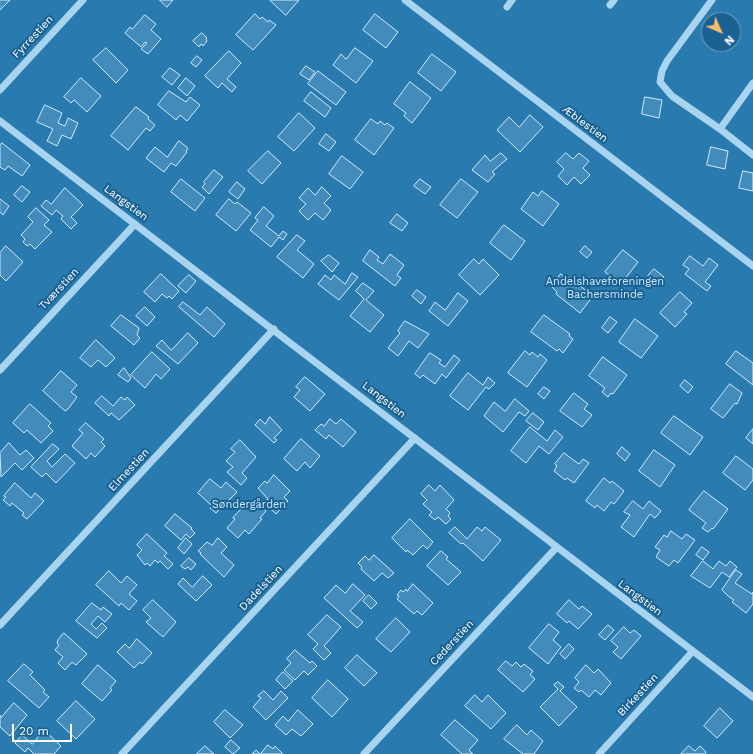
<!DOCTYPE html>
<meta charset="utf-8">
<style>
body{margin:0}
#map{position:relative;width:753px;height:754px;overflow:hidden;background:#196192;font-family:"Work Sans",sans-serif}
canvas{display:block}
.north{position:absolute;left:701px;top:12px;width:40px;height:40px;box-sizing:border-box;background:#196192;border:1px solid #75a0be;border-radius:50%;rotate:135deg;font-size:11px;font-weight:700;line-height:16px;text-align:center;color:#fff}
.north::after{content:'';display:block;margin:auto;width:14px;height:18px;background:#ffbb68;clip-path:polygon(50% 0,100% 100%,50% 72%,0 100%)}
.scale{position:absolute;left:12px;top:724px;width:60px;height:18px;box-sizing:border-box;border:2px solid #fff;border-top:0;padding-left:5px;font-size:12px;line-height:14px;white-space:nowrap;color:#fff;-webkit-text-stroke:3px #196192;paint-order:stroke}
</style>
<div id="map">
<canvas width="753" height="754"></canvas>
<div class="north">N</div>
<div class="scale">20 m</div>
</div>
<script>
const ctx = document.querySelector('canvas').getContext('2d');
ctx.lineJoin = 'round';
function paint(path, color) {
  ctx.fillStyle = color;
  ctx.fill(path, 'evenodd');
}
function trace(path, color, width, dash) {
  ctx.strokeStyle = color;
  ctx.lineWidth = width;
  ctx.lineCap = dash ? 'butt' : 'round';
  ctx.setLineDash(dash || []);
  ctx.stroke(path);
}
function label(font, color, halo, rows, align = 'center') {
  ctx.font = font + ' "Work Sans",sans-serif';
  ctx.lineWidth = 4;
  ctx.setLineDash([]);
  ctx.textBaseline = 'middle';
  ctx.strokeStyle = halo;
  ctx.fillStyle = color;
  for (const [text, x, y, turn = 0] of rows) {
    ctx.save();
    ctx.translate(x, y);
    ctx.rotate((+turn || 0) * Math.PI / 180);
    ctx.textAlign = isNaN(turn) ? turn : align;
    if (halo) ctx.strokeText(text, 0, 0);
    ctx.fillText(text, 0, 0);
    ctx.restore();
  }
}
paint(new Path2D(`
 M0 0H753V754H0ZM709 20H733V44H709Z`), '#297baf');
const building = new Path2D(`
 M0 0H10L0 10Z
 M160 0H173L167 7Z
 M270 0H299L286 15Z
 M255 14 260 19 262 17 268 22 269 20 276 25 253 50 236 35Z
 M375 14 398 32 386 48 363 30Z
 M145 15 156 24 151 30 161 39 148 54 141 49 147 43 145 42 141 47 125 33 130 27 132 29Z
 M202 33 207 38 206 39 207 41 203 46 201 44 199 47 193 41Z
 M106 48 128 70 116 83 93 60Z
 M355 48 373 61 356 83 333 65 341 54 346 59Z
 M229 51 241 63 227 79 236 87 232 92 222 83 218 88 205 76Z
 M432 54 456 72 441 91 418 73Z
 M197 56 202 60 196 67 191 63Z
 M306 66 315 72 309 80 300 74Z
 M170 68 180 75 172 85 162 77Z
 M318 71 346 92 336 105 308 84Z
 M81 78 101 96 87 112 74 100 71 103 64 97Z
 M186 78 195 86 187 96 178 88Z
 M410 82 431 98 412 123 404 116 406 113 394 104Z
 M169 91 186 102 190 97 200 105 187 121 180 115 176 120 158 105Z
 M311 92 331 108 325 117 304 101Z
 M645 97 662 100 659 118 642 114Z
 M45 105 62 113 58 123 65 126 68 118 78 123 71 139 62 135 57 146 47 141 53 129 37 122Z
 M136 107 149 117 148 119 155 125 150 131 146 128 128 150 111 136Z
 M299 113 315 128 294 151 278 137Z
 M530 115 543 127 520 152 497 130 509 117 519 127Z
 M371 119 378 124 380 121 385 125 387 123 394 128 374 155 355 140Z
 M326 134 336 142 329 151 319 144Z
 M179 141 188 148 186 151 187 152 176 166 171 163 164 172 146 158 155 147 167 157Z
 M2 143 30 165 22 176 8 166 5 170 0 167V146Z
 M711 147 728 151 725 169 707 165Z
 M268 151 281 163 262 184 248 171Z
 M501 153 507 159 492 172 495 174 488 182 472 170 485 155 490 161Z
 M566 153 573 159 579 153 589 161 583 168 590 175 581 184 574 177 567 185 558 176 564 169 557 162Z
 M342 156 363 172 350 189 329 174Z
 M214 170 223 177 209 194 202 187 205 184 204 182Z
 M743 171 753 173V191L739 188Z
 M181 179 205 198 195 211 171 192Z
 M420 179 431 187 425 194 414 186Z
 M461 179 478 192 457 218 440 205Z
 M237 182 245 189 238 199 229 192Z
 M22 186 30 192 22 202 14 195Z
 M322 187 331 196 324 203 331 210 323 220 315 213 308 220 299 211 306 204 299 198 308 188 315 195Z
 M65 188 83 205 71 217 77 223 71 229 61 219 63 216 56 210 52 215 41 206 46 200 51 204Z
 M542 191 559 204 543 226 521 209 533 192 538 196Z
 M0 199 9 206 3 215 0 212Z
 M229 199 235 204 237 202 251 213 236 231 216 215Z
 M264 207 274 216 266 226 279 236 283 231 287 234 283 240 279 237 271 247 250 230 258 220 255 218Z
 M36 208 49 220 44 225 52 232 35 249 30 244 27 246 23 242 25 239 21 235 33 222 28 217Z
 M397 214 408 223 402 231 390 223Z
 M504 225 525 241 511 260 490 243Z
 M297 235 305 241 297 250 314 264 303 278 277 257Z
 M6 246 23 262 6 281 0 275V253Z
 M585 246 592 252 587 258 580 252Z
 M370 250 379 257 377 260 383 264 390 254 404 265 397 275 401 278 395 286 363 261Z
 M623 250 638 262 621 284 605 272Z
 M329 255 339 263 332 272 321 261Z
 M690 256 703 266 709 258 718 265 705 282 711 286 707 291 685 274 689 269 683 265Z
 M474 259 479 264 483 259 499 275 480 295 459 275Z
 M654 269 664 277 658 284 648 276Z
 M352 273 358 277 339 300 318 284 325 275 331 280 334 275 345 284Z
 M161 274 179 291 172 299 169 296 167 298 162 294 155 302 144 292Z
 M561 274 567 279 569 277 593 296 580 313 556 294 557 292 551 286Z
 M189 275 196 281 186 293 178 286Z
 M363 283 374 291 366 300 384 315 370 332 350 316 364 299 356 291Z
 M417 290 426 297 421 304 412 296Z
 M680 292 692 303 684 312 687 314 675 327 660 313Z
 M458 293 468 301 448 326 429 311 435 302 445 310Z
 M183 302 200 315 207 307 225 324 214 337 179 307Z
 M145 307 155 317 147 326 136 316Z
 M121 315 139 328 137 335 140 338 134 345 111 326Z
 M544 315 570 334 569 336 573 339 563 353 559 349 557 351 531 332Z
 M610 317 617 322 608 333 602 328Z
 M635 319 658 336 641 358 619 342Z
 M405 321 429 334 418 348 409 341 398 356 388 348 400 333 398 331Z
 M188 333 198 343 178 364 156 346 162 340 171 350Z
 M96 340 115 358 106 367 98 360 91 367 80 358Z
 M525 351 530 355 532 352 538 357 540 354 547 360 527 387 508 373Z
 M736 351 753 363V385L726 364Z
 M152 352 170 369 161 379 156 374 145 388 131 375Z
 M430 353 441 360 439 363 445 367 454 355 460 360 446 378 442 374 435 384 423 375 420 378 415 374Z
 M603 357 627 375 613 394 611 393 608 397 602 392 605 388 589 376Z
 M124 368 131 378 128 382 118 375Z
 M61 371 77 385 71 392 77 397 68 409 65 411 43 391Z
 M468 373 483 385 488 377 495 383 489 389 486 387 468 410 450 396Z
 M305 377 325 394 310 411 294 397 300 390 296 387Z
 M685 380 693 387 688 393 680 386Z
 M730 384 742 393 737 404 735 403 723 418 711 409Z
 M544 387 550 391 544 399 538 394Z
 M574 393 588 404 584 409 592 415 582 427 560 411Z
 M102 396 113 406 121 397 125 400 127 397 135 405 119 420 111 413 109 416 95 403Z
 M515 399 529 411 525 416 519 412 503 432 484 416 494 402 505 411Z
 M30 404 51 423 48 426 53 431 41 443 27 430 24 433 13 423Z
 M533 413 544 422 538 430 526 421Z
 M674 416 703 437 690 455 661 433Z
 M270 417 282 430 274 438 277 440 274 443 255 425 260 419 265 424Z
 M330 419 336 424 341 419 356 432 343 447 329 435 326 439 315 430 321 424 324 426Z
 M86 423 104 439 101 442 105 446 95 457 91 453 86 459 72 446 83 433 79 430Z
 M530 427 547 441 555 430 563 437 549 454 539 446 526 463 511 451Z
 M753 429V444L746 438Z
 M301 439 320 456 310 468 305 462 297 471 284 459Z
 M240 440 256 457 242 473 247 478 241 485 227 472 233 467 226 461 235 452 231 449Z
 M9 443 20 455 26 450 34 458 22 470 15 463 1 477 0 453Z
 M53 444 59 449 47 461 52 467 65 454 75 463 56 483 46 473 42 477 31 467Z
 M622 447 630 454 625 461 617 454Z
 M654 450 675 465 660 487 639 471Z
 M564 453 579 464 583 459 589 463 574 483 567 478 565 480 554 471 557 466 555 464Z
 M736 456 753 469V480L745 490 723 473Z
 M274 475 290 491 284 497 288 501 276 514 264 503 268 499 258 488 265 481 267 483Z
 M604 478 610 483 612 481 624 491 614 504 611 502 604 511 597 505 595 508 586 501Z
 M210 479 221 488 226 482 237 492 216 513 210 508 212 506 198 493Z
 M15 483 31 498 35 493 44 501 27 519 22 515 24 513 12 503 10 506 3 500 6 497 4 496Z
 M429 485 435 491 440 485 454 500 446 509 450 513 448 516 451 519 446 524 438 517 435 520 429 515 432 512 423 504 427 500 421 494Z
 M704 491 728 509 713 529 712 528 708 532 702 528 706 523 689 510Z
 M633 501 643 509 649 501 661 511 655 518 650 514 634 537 621 527 630 515 624 512Z
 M245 505 252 510 261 507 266 511 260 518 262 519 249 534 245 530 238 538 227 528 235 519 233 518Z
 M175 514 192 528 191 529 195 533 190 538 186 534 181 540 165 526Z
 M410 519 433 542 427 549 423 545 413 555 407 550 406 552 392 538Z
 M455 527 467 539 477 527 482 531 485 527 501 540 483 561 463 543 461 544 449 533Z
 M671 531 682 539 686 534 695 540 678 563 674 560 669 566 656 557 660 550 655 547 664 535 667 537Z
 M147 534 167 553 164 556 173 564 168 569 160 561 158 563 155 560 150 566 147 563 145 565 137 555 142 550 137 545Z
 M186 538 192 544 184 554 178 548Z
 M218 538 227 547 221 553 234 565 224 577 200 554 201 553 198 551 207 542 212 545Z
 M702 547 709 552 703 560 696 555Z
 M441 551 448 557 446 559 461 572 448 585 427 566Z
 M374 555 394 573 388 578 382 573 374 581 361 569 362 567 358 563 365 556 369 560Z
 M189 558 196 564 191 570 188 567 185 569 181 566Z
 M703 561 713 569 719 561 726 566 730 561 737 567 729 577 722 572 710 588 691 576Z
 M736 570 742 574 735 583 752 594 753 592V604L746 613 732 602 734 600 728 596 722 590Z
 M109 571 121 583 127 576 137 585 129 594 137 601 129 610 121 603 119 606 96 585Z
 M203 576 212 585 196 601 178 584 183 578 192 587Z
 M353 584 365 595 350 611 363 622 357 628 324 598 336 585 345 593Z
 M413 584 433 603 422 615 417 611 414 614 397 599 399 596 397 595 401 590 403 592 406 589 407 591Z
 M369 595 377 603 371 609 363 601Z
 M153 600 176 622 163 637 146 622 151 618 143 610Z
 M569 600 579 609 582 606 592 614 578 629 569 621 567 623 557 614Z
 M92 603 101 610 103 607 112 614 105 622 98 616 91 624 96 629 102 623 107 628 97 638 76 621Z
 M327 615 341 627 324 646 331 653 324 660 313 649 318 644 308 635Z
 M396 618 410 632 391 652 376 639Z
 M549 624 559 632 553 640 561 647 548 664 529 648Z
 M608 625 614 630 605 640 599 635Z
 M624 627 630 633 634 630 641 636 621 659 613 652 618 647 611 641Z
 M64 633 87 654 76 665 72 662 65 670 58 663 63 657 55 650 59 645 57 643 58 640Z
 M137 639 152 653 142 664 140 662 134 668 117 652 125 644 129 648Z
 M569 644 574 649 565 659 560 654Z
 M295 650 310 663 312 661 317 666 308 675 304 671 295 680 284 670 291 663 287 659Z
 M357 655 377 673 364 686 345 668Z
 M506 661 512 666 516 662 521 667 524 664 533 671 530 675 535 679 523 692 498 670Z
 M24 664 33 672 30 675 45 690 43 692 49 697 39 708 8 681Z
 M98 665 116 681 110 688 112 690 102 701 82 684Z
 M586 665 594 673 598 669 611 683 601 695 595 690 589 697 581 690 579 692 574 688 579 682 575 678Z
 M283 672 293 681 285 689 276 680Z
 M328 680 348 699 332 717 312 698Z
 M558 682 564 687 560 691 577 707 559 726 540 707 558 689 554 685Z
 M264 691 273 700 281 691 288 698 266 720 253 707 261 698 258 696Z
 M475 695 482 702 488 695 506 713 491 729 465 706Z
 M76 701 95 719 76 739 57 721Z
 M14 703 27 715 10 736 0 727V715L1 717Z
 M720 708 733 721 717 738 704 726Z
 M225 710 243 725 230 738 214 722Z
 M298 710 313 724 301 736 292 729 286 735 275 725 283 716 288 721Z
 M455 720 478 740 469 750 473 754H462L441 735Z
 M517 725 527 735 531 730 543 741 534 754H523L504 739Z
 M44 730 61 746 54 754H34L28 748 25 752 15 743 22 735 32 744Z
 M231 740 240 748 233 754 225 747Z
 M268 745 273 749 275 746 283 754H252L256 750 260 754Z
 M205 746 214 754H197Z
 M689 746 695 751 700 746 706 752 705 754H681Z`);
paint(building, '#428bba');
trace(building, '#d0eafb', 1);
trace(new Path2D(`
 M405 0 753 266
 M712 0 667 61 662 71 660 82 672 96 720 129 753 155
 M610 5 614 0
 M507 7 512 0
 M0 90 83 0
 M0 121 753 697
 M720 129 753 83
 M0 370 135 224
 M0 625 274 329
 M122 754 415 438
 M364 754 556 548
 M599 754 693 651`), '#a9d4ef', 7);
label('11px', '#fff', '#196192', [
 ["Fyrrestien",33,37,-47],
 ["Æblestien",585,124,37],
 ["Langstien",126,203,37],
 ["Tværstien",59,289,-47],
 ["Langstien",384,400,38],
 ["Elmestien",129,470,-47],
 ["Dadelstien",261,588,-47],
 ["Langstien",640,598,37],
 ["Cederstien",452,643,-47],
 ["Birkestien",638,695,-47]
]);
label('11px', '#d0eafb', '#196192', [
 ["Andelshaveforeningen",605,282],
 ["Bachersminde",605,295],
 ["Søndergården",249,505]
]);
</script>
